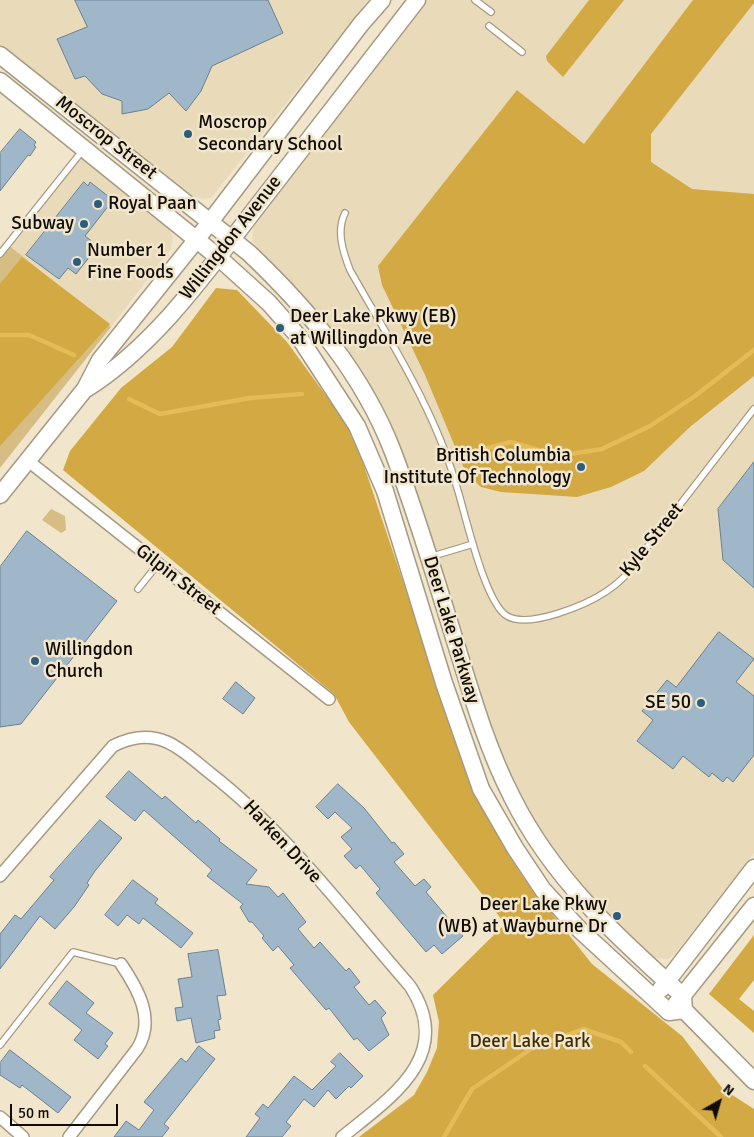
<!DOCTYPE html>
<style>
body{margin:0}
#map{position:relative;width:754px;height:1137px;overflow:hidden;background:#f1e6cc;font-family:Signika,sans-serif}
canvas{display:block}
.north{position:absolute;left:694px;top:1077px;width:50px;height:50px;-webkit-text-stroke:4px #f1e6cc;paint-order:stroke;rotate:38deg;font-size:14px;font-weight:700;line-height:20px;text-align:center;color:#100c05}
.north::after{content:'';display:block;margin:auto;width:18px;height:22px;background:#100c05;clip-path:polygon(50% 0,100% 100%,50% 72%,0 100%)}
.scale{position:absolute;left:10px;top:1104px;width:108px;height:22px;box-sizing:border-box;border:2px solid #100c05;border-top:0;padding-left:6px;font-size:15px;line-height:18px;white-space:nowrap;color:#100c05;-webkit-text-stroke:4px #f1e6cc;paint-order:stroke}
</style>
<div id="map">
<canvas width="754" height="1137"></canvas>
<div class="north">N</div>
<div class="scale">50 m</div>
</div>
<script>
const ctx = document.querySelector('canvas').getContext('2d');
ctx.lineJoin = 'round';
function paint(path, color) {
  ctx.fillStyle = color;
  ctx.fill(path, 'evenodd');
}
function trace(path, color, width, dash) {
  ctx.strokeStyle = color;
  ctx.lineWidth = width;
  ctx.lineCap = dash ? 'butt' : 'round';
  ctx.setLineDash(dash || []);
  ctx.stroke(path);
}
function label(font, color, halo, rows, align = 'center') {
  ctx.font = font + ' Signika,sans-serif';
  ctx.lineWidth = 5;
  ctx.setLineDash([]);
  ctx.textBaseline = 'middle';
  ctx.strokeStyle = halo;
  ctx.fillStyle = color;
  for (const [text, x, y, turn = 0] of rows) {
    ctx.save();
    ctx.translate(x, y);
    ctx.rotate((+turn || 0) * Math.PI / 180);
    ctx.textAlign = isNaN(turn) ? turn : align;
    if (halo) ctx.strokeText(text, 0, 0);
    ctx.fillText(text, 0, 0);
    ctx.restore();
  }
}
paint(new Path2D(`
 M0 0H368L215 193 211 198 202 199 193 196 0 45Z
 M427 0H754V853L675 954 668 959 655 958 648 954 592 900 552 849 536 825 508 773 493 734 412 481 387 420 369 384 324 318 258 249 252 240 254 223Z
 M78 156 168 227 173 237 171 249 111 327 7 245Z`), '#e9daba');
paint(new Path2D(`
 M7 244 111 327 0 468V254Z
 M51 509 65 516 66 530 61 533 42 520Z`), '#d5bd84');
paint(new Path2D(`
 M589 0H624L563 77 547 61 546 56Z
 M693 0H754V3L651 134V162L692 189 754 194V376L691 426 644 471 611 487 577 497 501 492 481 487 466 473 425 375 382 285 378 266 517 90 584 144Z
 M22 257 110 324 0 446V284Z
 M216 288 237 290 287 342 353 433 472 787 505 849 523 877 592 964 682 1036 723 1089 754 1109V1137H359L414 1095 427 1072 437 1048 439 1022 433 995 505 924 349 722 334 694 63 470 70 451 121 388 172 347Z
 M754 935V980L739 999 754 1011V1033L709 994Z`), '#d2a943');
trace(new Path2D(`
 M0 335H29L74 355
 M129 399 160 414 250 398 302 394
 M480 450 511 442 558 456 602 449 650 426 695 396 754 350
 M645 1066 721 1137
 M444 1137 472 1089 531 1049 583 1029 621 1042 631 1052`), '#e4bb56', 4.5);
const building = new Path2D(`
 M75 0H268L283 33 212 66 201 91 186 111 169 93 148 109 122 114V101L102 94 85 76 75 79 57 39 87 27Z
 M20 129 36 142 34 145 36 147 30 156 28 155 0 191V153Z
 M84 182 88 186 90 182 113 200 85 236 98 246 76 274 68 268 59 279 26 255Z
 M754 462V588L723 560 718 509Z
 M27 531 117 601 21 724 0 727V567Z
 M719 632 754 659 736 682 754 696V755L733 782 727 777 723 782 712 773 709 777 683 756 673 769 637 741 653 720 642 711 667 680 676 687Z
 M236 682 255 698 243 714 223 699Z
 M129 771 162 799 165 796 196 823 198 820 220 839 219 841 257 870 246 884 269 887 278 897 283 893 306 922 298 929 314 948 320 942 346 971 349 968 360 982 354 987 369 1005 375 1000 386 1013 381 1018 389 1035 369 1051 357 1038 354 1040 329 1008 326 1010 290 968 294 965 278 946 273 951 262 938 264 936 252 922H249L240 907 243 904 207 876 212 870 144 810 135 821 106 797Z
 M338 784 364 808 392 843 394 842 404 854 394 862 415 886 424 879 431 887 426 892 463 936 442 954 434 945 426 952 376 893 380 889 360 865 356 869 344 856 352 849 341 837 352 828 335 812 328 819 316 807Z
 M100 820 122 838 95 871 87 883 89 885 74 907 55 929 40 916 0 969V934L15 915 21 919 54 880 50 877Z
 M133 880 158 899 155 903 193 933 181 948 143 918 139 924 127 915 118 926 105 915Z
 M218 950 226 995 217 996 221 1019 218 1020 220 1030 214 1031 215 1038 196 1043 191 1018 177 1021 175 1008 183 1007 178 979 192 977 188 954Z
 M67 981 94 1003 86 1013 113 1033 105 1044 108 1046 98 1059 74 1040 82 1030 49 1004Z
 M199 1046 215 1059 164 1124 169 1128 162 1137H114L126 1121 139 1130 154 1110 144 1102 181 1058 186 1062Z
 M10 1050 71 1097 58 1113 22 1085 20 1088 0 1075V1063Z
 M340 1053 363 1076 351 1088 349 1086 336 1099 328 1090 314 1107 304 1099 286 1122 291 1126 282 1137H246L260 1118 255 1114 263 1104 268 1108 294 1076 312 1090 336 1066 331 1062Z`);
paint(building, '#9fb7c8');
trace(building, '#6a8191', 1);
const lane = new Path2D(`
 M475 0 491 12
 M489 26 522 52
 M345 213C336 231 343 252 350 270 390 341 436 411 458 491 466 517 485 603 507 616 529 629 586 605 607 591 613 587 619 582 624 577L754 409
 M0 254 83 150
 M430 557 473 544
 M138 589 158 564
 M0 1045 73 952 121 964`);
const street = new Path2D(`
 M27 460 329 699
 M0 876 113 746C131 737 148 734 167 742 183 749 197 763 210 773 287 833 346 913 410 986 456 1056 390 1098 342 1137
 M0 1117 23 1137
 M69 1137 137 1049C156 1020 138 989 121 964`);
const secondary = new Path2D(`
 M0 55 249 253C309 310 363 374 393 452 417 515 436 580 456 644 472 696 487 748 512 797 552 878 617 937 683 996L684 1010 754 1081
 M0 81 218 257 269 303 299 337 357 426 385 491 444 683 481 789 515 848 543 890 580 930 669 1012 684 1010
 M86 389C157 344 208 270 259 204 311 136 364 68 417 0
 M0 495 85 389 100 360 197 239 361 24 382 0
 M661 989 754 868
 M676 1004 754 906`);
trace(lane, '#a59a82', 8);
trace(street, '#a59a82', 14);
trace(secondary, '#a59a82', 19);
trace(lane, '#fff', 5.5);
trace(street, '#fff', 11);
trace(secondary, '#fff', 16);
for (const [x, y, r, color] of [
 [188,134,5,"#2c5d7b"],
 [98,204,5,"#2c5d7b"],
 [84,224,5,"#2c5d7b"],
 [77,262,5,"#2c5d7b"],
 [280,328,5,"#2c5d7b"],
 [581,467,5,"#2c5d7b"],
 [35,661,5,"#2c5d7b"],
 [701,703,5,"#2c5d7b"],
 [617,916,5,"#2c5d7b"]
]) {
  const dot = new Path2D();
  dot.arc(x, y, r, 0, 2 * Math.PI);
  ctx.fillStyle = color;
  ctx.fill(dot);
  trace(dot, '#f1e6cc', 2);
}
label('19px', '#100c05', '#f1e6cc', [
 ["Moscrop",198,123],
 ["Secondary School",198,145],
 ["Royal Paan",108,204],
 ["Subway",74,224,"right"],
 ["Number 1",87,251],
 ["Fine Foods",87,273],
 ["Deer Lake Pkwy (EB)",290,317],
 ["at Willingdon Ave",290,339],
 ["British Columbia",571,456,"right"],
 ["Institute Of Technology",571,478,"right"],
 ["Willingdon",45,650],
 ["Church",45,672],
 ["SE 50",691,703,"right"],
 ["Deer Lake Pkwy",607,905,"right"],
 ["(WB) at Wayburne Dr",607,927,"right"]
], 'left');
label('19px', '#100c05', '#f1e6cc', [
 ["Moscrop Street",106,138,38],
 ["Willingdon Avenue",231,238,-52],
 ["Kyle Street",652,540,-51],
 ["Gilpin Street",178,580,38],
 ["Deer Lake Parkway",451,630,73],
 ["Harken Drive",282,842,47]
]);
label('19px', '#3d2c00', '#f1e6cc', [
 ["Deer Lake Park",530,1042]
]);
</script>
